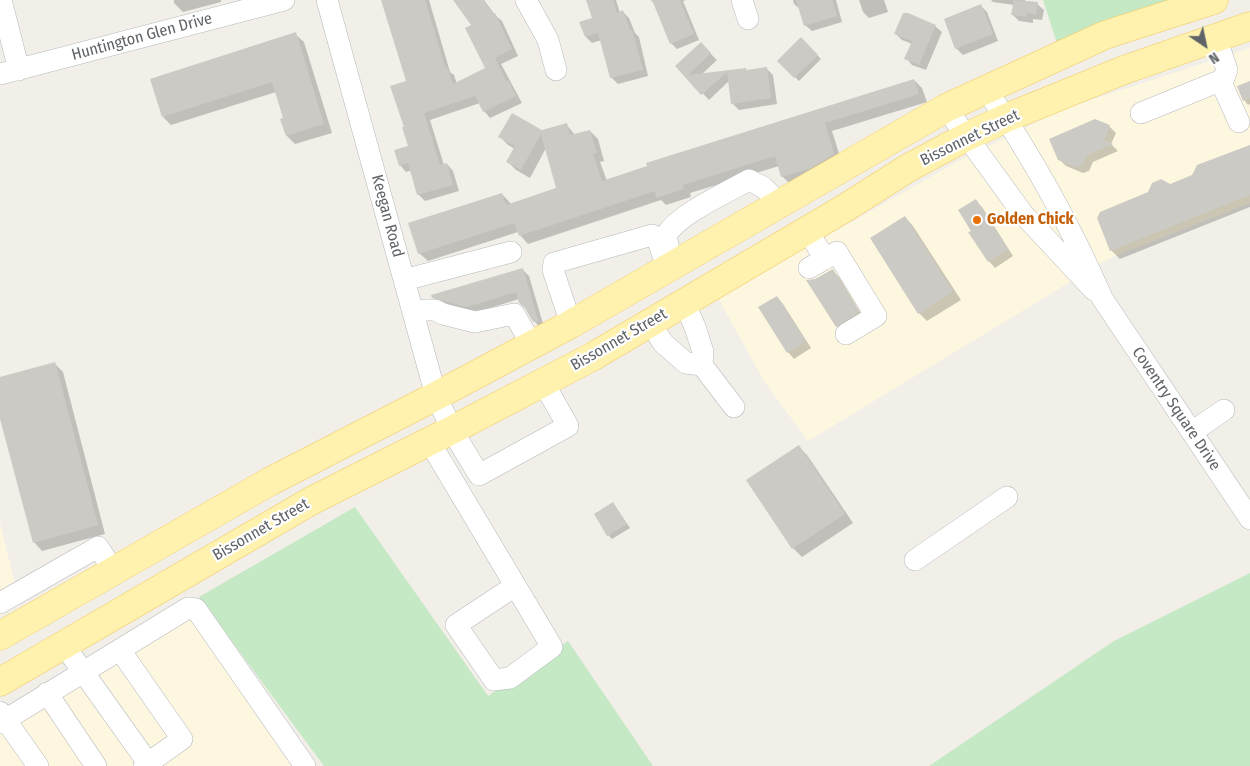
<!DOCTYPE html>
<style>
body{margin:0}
#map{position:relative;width:1250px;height:766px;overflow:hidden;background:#f1efe8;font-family:"Fira Sans Condensed",sans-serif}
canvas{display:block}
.north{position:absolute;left:1180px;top:20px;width:50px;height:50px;-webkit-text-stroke:4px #fff;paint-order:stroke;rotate:146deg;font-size:14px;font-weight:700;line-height:20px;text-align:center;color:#5f6368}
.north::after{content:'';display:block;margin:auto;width:18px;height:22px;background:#5f6368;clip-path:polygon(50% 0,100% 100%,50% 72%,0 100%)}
</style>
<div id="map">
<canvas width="1250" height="766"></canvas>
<div class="north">N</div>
</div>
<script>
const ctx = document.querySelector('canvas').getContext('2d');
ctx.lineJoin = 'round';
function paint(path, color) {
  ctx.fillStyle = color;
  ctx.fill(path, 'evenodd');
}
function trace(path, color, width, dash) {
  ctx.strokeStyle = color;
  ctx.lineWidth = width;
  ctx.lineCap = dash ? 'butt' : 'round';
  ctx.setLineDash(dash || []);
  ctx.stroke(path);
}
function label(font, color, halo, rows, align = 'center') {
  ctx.font = font + ' "Fira Sans Condensed",sans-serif';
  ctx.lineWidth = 4.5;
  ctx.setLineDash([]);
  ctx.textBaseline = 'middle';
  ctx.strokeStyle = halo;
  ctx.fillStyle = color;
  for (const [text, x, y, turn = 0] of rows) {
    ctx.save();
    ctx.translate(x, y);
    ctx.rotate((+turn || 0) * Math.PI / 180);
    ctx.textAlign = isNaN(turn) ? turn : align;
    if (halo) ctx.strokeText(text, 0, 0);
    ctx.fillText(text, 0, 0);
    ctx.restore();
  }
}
paint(new Path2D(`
 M1250 48V203L1108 259 808 441 764 381 718 298 955 163 1063 109Z
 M0 523 20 605 0 616Z
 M190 596 314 766H0V713Z`), '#fef7e0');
paint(new Path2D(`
 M1043 0H1193L1057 43Z
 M355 507 488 696 568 641 653 766H324L199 597Z
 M1250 573V766H929L1114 641Z`), '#c5e8c5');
paint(new Path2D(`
 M174 0H221V2L183 12 174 3Z
 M385 0H429L450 72 454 75 457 84 487 69 473 25 455 0H484L495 15 502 21 518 56 501 64 522 103 490 118 484 111 480 103 430 120 444 165 447 164 453 171 459 191 425 201 418 194 412 170 406 172 400 165 409 147 405 128 407 82Z
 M587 0H616L620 13 623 12 629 18 635 33 639 37 648 76 618 84 611 77 602 40 592 43 586 37 581 23 594 18Z
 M651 0H686L683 1 699 40 677 49 671 43 656 6Z
 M793 0H836L842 22 812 31 805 25 801 10 794 4Z
 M859 0H884L888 12 869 18 863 12Z
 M991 0H1025V2L1037 4 1044 10 1042 20 1033 19V23L1019 21 1012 14 1014 5 993 2Z
 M981 6 987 12 998 41 963 55 956 48Z
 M935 26 942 32 926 70 912 65 906 58 912 44 902 40 896 34Z
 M295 34 304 42 332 133 295 144 287 136 285 119 276 92 171 125 163 117Z
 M801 39 821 59 799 81 779 61Z
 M707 50 717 60 702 74 745 69 747 71 766 68 773 75 777 104 739 110 732 103 729 81 709 100 677 66Z
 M914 80 922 88 927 102 832 131 842 163 791 185 782 176 779 166 690 193 691 197 666 205 661 200 528 244 520 235 518 232 428 261 419 253 502 194 511 204 558 189 546 148 530 178 516 170 508 162 515 149 508 145 500 137 542 131 566 124 575 135 590 131 598 139 604 161 600 162 607 181Z
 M1250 82V104L1248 105 1244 100 1238 87Z
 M1109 126 1116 133 1111 144 1118 151 1093 162 1089 171 1083 173 1066 166 1059 159Z
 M1250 146V207L1120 259 1111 250 1170 185 1193 176Z
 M975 200 982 207 1013 256 995 268 989 261 972 231Z
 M905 217 913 226 961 300 927 321 919 313Z
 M522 269 529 276 544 327 541 328 534 321 519 299 474 313 440 304 433 297Z
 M832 270 839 277 864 319 843 332 837 326 816 280Z
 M777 297 783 304 811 348 794 359 788 352Z
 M55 364 63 372 105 534 42 551 34 542 0 414V378Z
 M798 446 807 455 853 523 802 557 793 548 747 481Z
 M613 503 630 528 612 539 608 535Z`), '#0003');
paint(new Path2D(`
 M381 0H425L445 67H447L453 84 485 68 465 28 471 25 453 0H483L493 14 495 13 512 49 495 58 506 81 508 80 516 96 483 112 475 96 424 113 440 165 447 163 453 185 417 195 408 163 399 166 394 150 408 146 402 127H404L390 86 406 81Z
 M586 0H613L617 13 623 10 630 30 632 29 643 70 610 78 598 33 585 37 579 22 592 18Z
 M652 0H680L694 34 670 44Z
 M796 0H832L837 16 804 26Z
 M1014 0 1038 2 1036 15 1027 13V17L1011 15Z
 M981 4 993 34 955 49 944 19Z
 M903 13H908L936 25 919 65 904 59 912 41 894 34Z
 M296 32 324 124 286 136 280 119 283 118 272 82 162 117 150 79Z
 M801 37 818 55 794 78 777 61Z
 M701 42 711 53 688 75 746 68V70L767 67 771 98 731 104 727 72 701 95 675 66Z
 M914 79 919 94 825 123 834 154 811 168 781 177 775 156 683 185 684 189 656 198 655 191 519 236 514 223 418 254 408 223 502 193 506 205 556 188 541 134 521 170 506 162 515 146 498 137 512 113 542 130 567 123 570 135 590 130 597 153 593 154 602 181 647 166 646 163Z
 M1250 81V98L1243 101 1237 86Z
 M1095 119 1110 125 1104 140 1113 144 1087 155 1083 165 1076 167 1058 160 1049 139Z
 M1250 145V195L1110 251 1097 218 1100 212 1148 192 1152 183 1161 179 1170 184 1192 175 1197 165Z
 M976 199 1008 249 988 262 968 232 971 231 958 210Z
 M905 216 953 291 918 314 870 238Z
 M523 268 538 321 533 322 525 308 519 303 516 292 467 307 432 298 431 295Z
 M833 269 859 312 836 327 806 280 815 279Z
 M777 296 806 341 787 353 758 307Z
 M55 362 98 525 33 543 0 419V377Z
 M799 445 845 514 792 549 746 480Z
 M613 502 627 524 607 536 594 514Z`), '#cccac5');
const minor = new Path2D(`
 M1 0 19 70
 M327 0 436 396 452 430 479 475 568 426 543 382
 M526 0 548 40 556 70
 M742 0 748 19
 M0 74 284 0
 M1220 80 1239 122
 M986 89C1031 155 1070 224 1102 298L1250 519
 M946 108 1023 214 1094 290
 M1141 113 1217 82 1224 78 1227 70 1216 37
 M807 230 825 259
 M673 256 669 250 666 235C680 213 726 193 749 180L763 187 780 204
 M809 268 837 252 876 316 846 334
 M404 280 511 252
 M414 314 424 310H435L443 314 475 322 514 314 532 345
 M650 322 663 343 686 363 702 365 703 352 695 327 684 302
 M571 324 553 270 554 263 652 235 657 238 667 268
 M702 365 734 407
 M1192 432 1224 410
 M429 441 552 647 510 678 494 680 456 625 515 586
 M915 560 1007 497
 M0 603 98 547 114 571
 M64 645 148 763
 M120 650 182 739 144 766
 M47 693 96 766
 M0 712 38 766
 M0 723 188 608 196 609 305 766`);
const major = new Path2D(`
 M0 636 269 482 436 396 571 324 946 108 1105 35 1214 0
 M0 682 311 501 452 430 592 357 845 208 908 168 968 136 1006 118 1124 70 1250 26`);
trace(minor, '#b5b8bc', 22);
trace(major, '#f2c960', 29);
trace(minor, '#fff', 21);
trace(major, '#fff2af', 28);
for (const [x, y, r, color] of [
 [977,220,5,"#e8710a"]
]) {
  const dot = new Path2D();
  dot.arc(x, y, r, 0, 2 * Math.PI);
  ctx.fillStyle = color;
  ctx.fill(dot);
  trace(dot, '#fff', 2);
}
label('16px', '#5f6368', '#fff', [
 ["Huntington Glen Drive",142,37,-15],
 ["Bissonnet Street",970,138,-26],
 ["Keegan Road",387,216,75],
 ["Bissonnet Street",619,340,-30],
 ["Coventry Square Drive",1176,409,56],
 ["Bissonnet Street",261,530,-30]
]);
label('bold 16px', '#c56008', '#fff', [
 ["Golden Chick",987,220]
], 'left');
</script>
